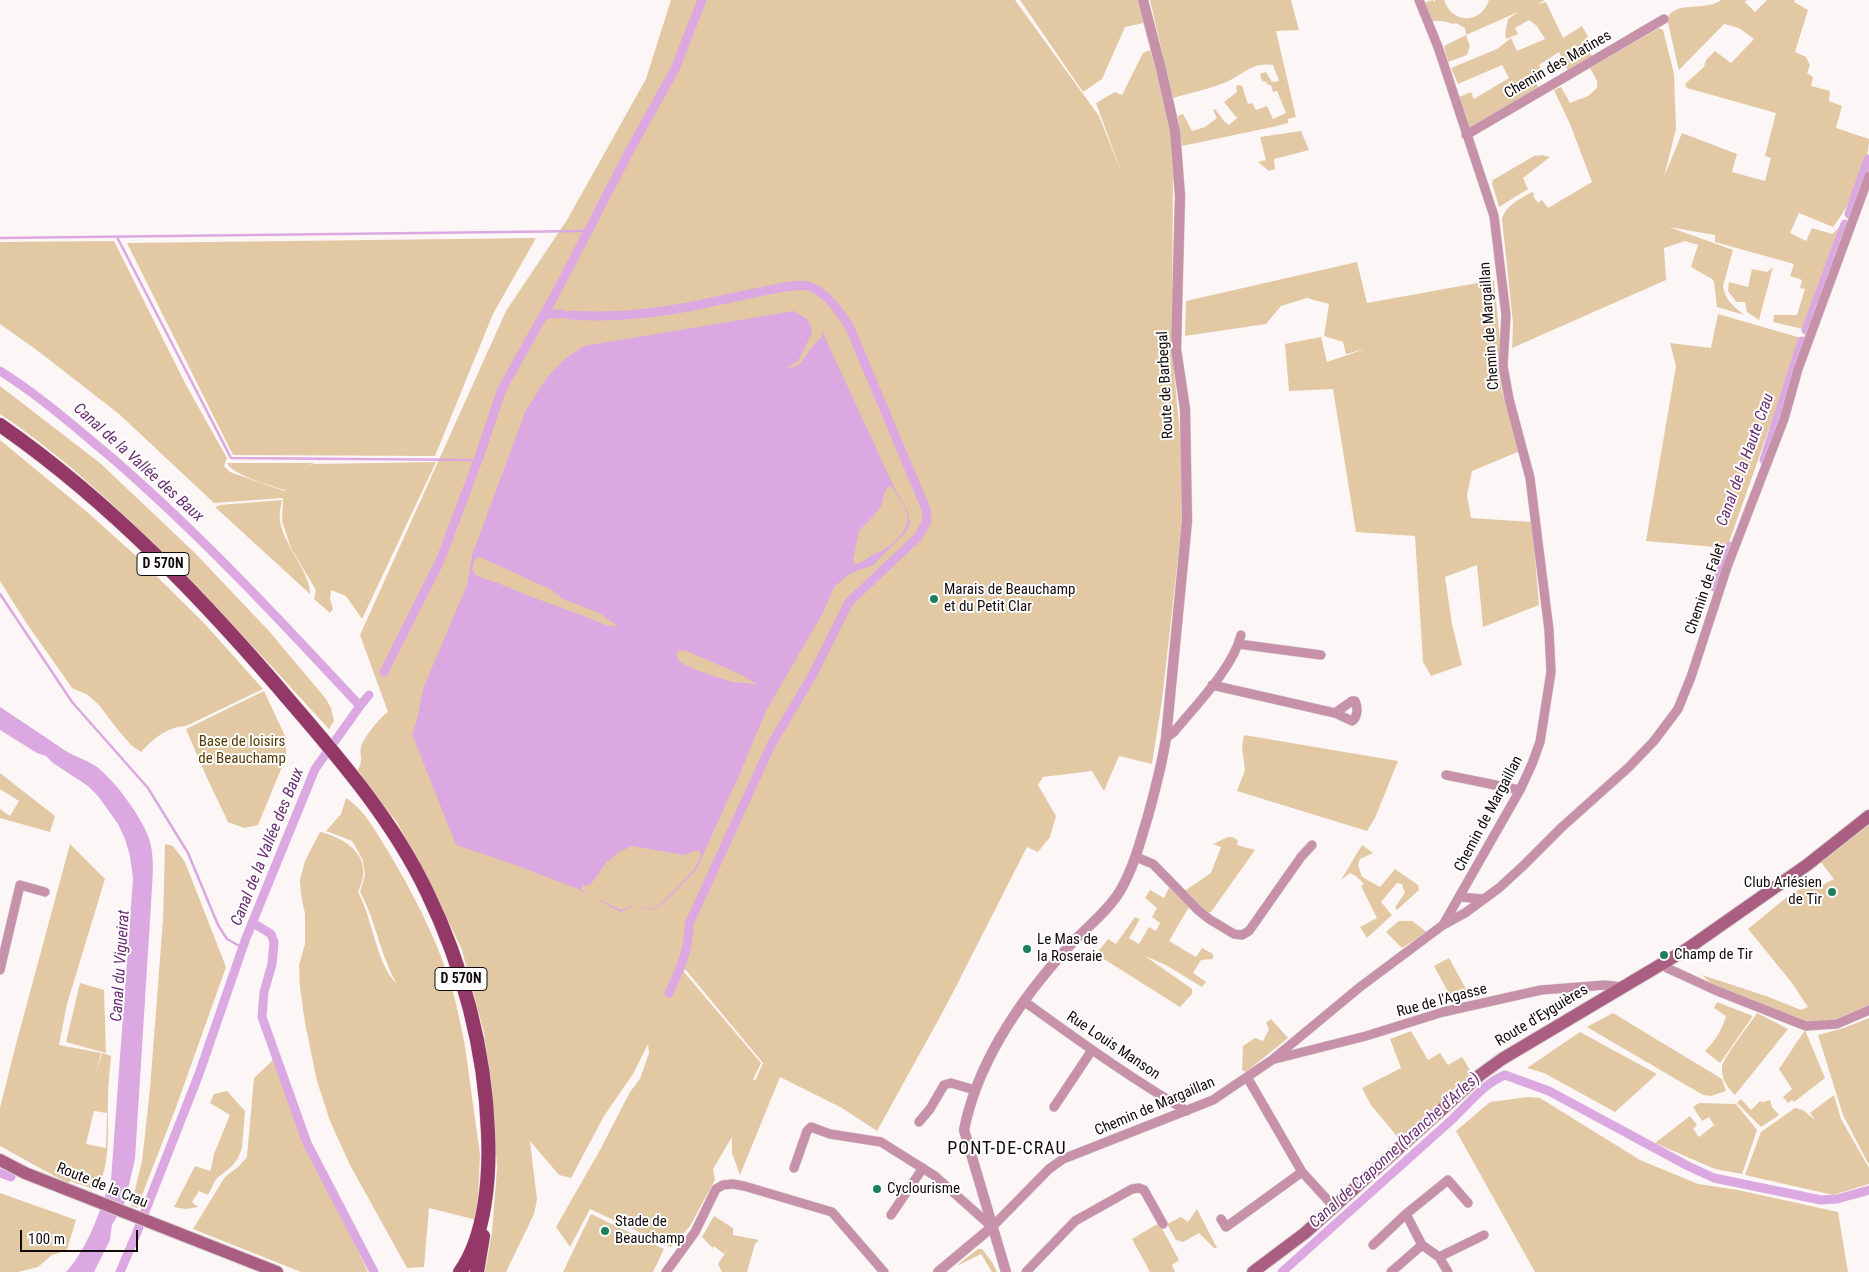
<!DOCTYPE html>
<meta charset="utf-8">
<style>
body{margin:0}
#map{position:relative;width:1869px;height:1272px;overflow:hidden;background:#fcf6f6;font-family:"Roboto Condensed",sans-serif}
canvas{display:block}
.scale{position:absolute;left:20px;top:1230px;width:118px;height:22px;box-sizing:border-box;border:2px solid #130b0b;border-top:0;padding-left:6px;font-size:15px;line-height:18px;white-space:nowrap;color:#130b0b;-webkit-text-stroke:4px #fff;paint-order:stroke}
</style>
<div id="map">
<canvas width="1869" height="1272"></canvas>
<div class="scale">100 m</div>
</div>
<script>
const ctx = document.querySelector('canvas').getContext('2d');
ctx.lineJoin = 'round';
function paint(path, color) {
  ctx.fillStyle = color;
  ctx.fill(path, 'evenodd');
}
function trace(path, color, width, dash) {
  ctx.strokeStyle = color;
  ctx.lineWidth = width;
  ctx.lineCap = dash ? 'butt' : 'round';
  ctx.setLineDash(dash || []);
  ctx.stroke(path);
}
function label(font, color, halo, rows, align = 'center') {
  ctx.font = font + ' "Roboto Condensed",sans-serif';
  ctx.lineWidth = 4;
  ctx.setLineDash([]);
  ctx.textBaseline = 'middle';
  ctx.strokeStyle = halo;
  ctx.fillStyle = color;
  for (const [text, x, y, turn = 0] of rows) {
    ctx.save();
    ctx.translate(x, y);
    ctx.rotate((+turn || 0) * Math.PI / 180);
    ctx.textAlign = isNaN(turn) ? turn : align;
    if (halo) ctx.strokeText(text, 0, 0);
    ctx.fillText(text, 0, 0);
    ctx.restore();
  }
}
paint(new Path2D(`
 M671 0H1015L1099 116 1122 174 1096 103 1115 92 1122 95 1143 53 1150 50 1169 114 1173 169 1172 351 1181 444 1182 523 1162 700 1152 764 1119 756 1104 791 1092 771 1043 777 1038 785 1056 816 1050 837 1038 852 1027 847 946 1006 877 1131 842 1108 780 1077 740 1175 732 1153V1137L713 1169 715 1180 690 1226 671 1247 590 1209 570 1247 556 1227 600 1150 630 1092 640 1079 649 1053 648 1044 633 1074 604 1116 571 1178 559 1175 530 1141 537 1200 534 1214 506 1272H485L492 1232 497 1168 493 1101 484 1033 462 950 427 876 396 821 372 791 358 770C364 758 359 756 361 747 364 737 380 717 388 712L360 635 506 311 567 220 646 79ZM685 969 763 1063 755 1081 753 1079 761 1063 684 972Z
 M1020 0H1140L1144 23 1125 27 1102 79 1083 92Z
 M1150 0H1291L1299 30 1276 31 1296 117 1288 119V123L1277 126 1182 146 1178 116 1183 114 1192 131 1205 127 1217 118 1213 110 1215 109 1224 121 1229 125 1237 118 1224 102 1237 92 1236 86 1239 85 1242 86 1248 104 1252 103 1256 110 1267 106 1273 119 1286 113 1277 91 1273 92 1271 85H1268L1266 82 1262 81 1260 74 1266 72 1272 82 1279 81 1273 65C1251 61 1240 78 1221 84 1206 90 1189 93 1173 98Z
 M1433 0 1435 2V0H1444C1452 24 1481 25 1489 0H1545L1537 4 1546 2 1563 38 1582 26 1588 37 1584 41 1593 58 1568 71 1559 52 1539 65 1541 69 1531 75 1540 90 1471 129 1469 127 1459 97 1471 92 1474 99 1509 78 1502 65 1458 84 1451 68 1497 49 1511 38 1517 51 1545 39 1537 26 1529 20 1515 28 1518 34 1506 39 1505 33 1508 19 1518 12 1466 35 1470 46 1467 55 1448 62 1444 46 1466 35 1465 28 1456 23 1454 24 1442 21H1432L1423 3Z
 M1721 0H1747L1745 2 1755 12 1767 0H1795L1794 2 1808 10 1795 52 1806 57 1810 65 1807 73 1813 77 1811 86 1830 91 1829 101 1842 106 1836 128 1869 139C1869 165 1849 207 1833 227L1799 213 1790 233 1806 241 1812 228 1832 234 1844 223 1803 329 1773 322 1774 315H1797L1805 289 1800 288 1802 280 1790 276 1794 264 1715 242V235L1669 227 1733 250 1723 286C1725 300 1734 307 1744 315L1717 307 1714 282 1712 279 1691 267 1698 245 1685 241 1664 248 1666 280 1512 348 1513 323 1502 219C1506 205 1520 199 1532 192L1534 193 1533 196 1538 203 1542 200 1548 208 1592 182 1570 124 1554 90 1561 87 1570 103 1588 96 1597 88V81L1590 68 1659 28 1663 30 1674 74 1676 129 1664 177 1682 133 1737 154 1732 172 1765 181 1771 158 1765 156 1776 113 1687 88 1685 84 1704 67 1706 60 1715 51 1731 63 1754 39 1739 28 1724 24 1679 70 1678 67 1667 18C1677 0 1706 12 1721 0Z
 M1301 131 1309 150 1274 159 1275 169 1269 171 1258 162 1266 160 1260 137Z
 M1542 155 1550 157 1523 178 1528 189 1499 207 1492 183 1493 180 1534 156Z
 M536 238 493 314 435 456 233 455 127 243Z
 M114 241 186 385 227 458 224 466 230 472 284 491 287 487 284 490C270 485 232 475 227 463H314L302 469 313 464 436 462 362 619 346 596 331 590 330 599 333 609 330 613 314 599 316 590 291 548 282 521 283 498 214 503 119 414 38 351 0 324V242Z
 M1357 262 1367 303 1494 280 1500 341 1498 366 1502 392 1520 451 1472 471 1467 495 1471 518 1532 522 1539 605 1483 627 1477 565 1445 577 1452 624 1462 665 1431 676 1423 662 1415 536 1356 532 1333 389 1289 391 1285 344 1321 337 1327 362 1365 349 1346 354 1343 342 1324 336 1329 304 1307 298 1281 306 1266 324 1185 336 1186 301Z
 M1773 267 1759 320 1747 312 1745 302H1736L1728 291 1729 282 1748 287 1752 269 1767 272Z
 M1718 314 1801 338 1727 548 1646 541 1676 366 1670 343 1711 348Z
 M0 386 100 463 195 553 269 631 326 699 331 708 334 721 329 729C275 670 221 611 165 555 114 504 60 454 0 414Z
 M0 440 86 511 135 555 204 623 263 689 186 726C167 727 154 738 141 752L131 745 118 730 99 705 88 695 72 688 25 621 0 581Z
 M282 500C281 506 279 514 280 520 282 543 312 575 310 594L215 507 220 505Z
 M264 691 286 738V757L258 825 244 828 228 822 207 778 186 729Z
 M1244 735 1398 761 1375 818 1367 831 1237 791 1245 770 1242 747Z
 M0 773 55 816 50 832 0 818V809L10 816 19 801 0 789Z
 M346 798C365 810 376 832 388 851 412 892 434 933 449 979 456 1000 460 1023 465 1045L462 1048 465 1046 480 1155 477 1220 429 1208 424 1267 407 1268 350 1165 330 1121 317 1081 305 1023 300 987 299 965 305 944V914L301 894 300 880 305 861 320 832C341 837 367 851 363 877 362 882 360 887 358 892 373 919 376 964 397 984 380 955 376 921 360 892L365 875 363 861 358 851 352 841 326 831 341 814Z
 M1869 822V1007L1834 1022H1811L1793 1017 1715 987 1702 975 1766 996 1801 1010 1808 1007 1792 983 1748 929 1787 897 1805 886 1818 887 1834 879 1820 861Z
 M1228 837H1232L1238 840 1237 845 1255 850 1211 912H1205L1186 890 1211 873 1221 847 1213 844Z
 M70 844 105 879 67 1004 59 1045 101 1053 96 1074 102 1053 111 1056C110 1070 108 1084 108 1099 107 1128 112 1165 96 1190L70 1181 69 1184 0 1146V1108L15 1048ZM94 1111 107 1113 106 1148 86 1144Z
 M165 844 173 846 185 862 226 967 175 1110 137 1208 131 1206 142 1161 150 1089 163 920Z
 M1362 845 1373 853 1360 859 1358 865 1362 877 1380 887 1395 869 1418 885 1419 890 1397 910 1395 907 1405 893 1402 884 1397 883 1381 902 1392 915 1367 938 1360 927 1377 918 1361 886 1364 884 1356 876 1350 873 1341 880Z
 M1170 886 1189 907 1169 941 1196 957 1202 948 1213 954V959L1201 960 1193 973 1206 982 1202 987 1166 965 1145 956 1192 989V994L1180 1007 1096 954 1108 939 1116 944 1135 917 1140 919 1129 938 1139 944 1149 927 1156 931 1160 923 1152 917 1157 908 1145 898 1150 890 1164 898Z
 M1399 921H1412L1427 932 1402 948 1386 932Z
 M1449 958 1467 991 1452 999 1434 966Z
 M80 983 104 990 106 1053 66 1042Z
 M1717 1002 1753 1016 1720 1063 1705 1051C1715 1041 1722 1030 1726 1016L1714 1008Z
 M1613 1013 1722 1079 1726 1091 1711 1096 1703 1095 1587 1027Z
 M1757 1013 1788 1029 1735 1095C1727 1087 1721 1079 1722 1067 1722 1059 1751 1023 1757 1013Z
 M1869 1018V1165L1843 1115 1818 1035 1844 1028Z
 M1271 1019 1288 1038 1246 1072 1242 1070 1243 1046 1255 1038 1263 1041 1269 1029 1266 1023Z
 M1805 1030 1825 1078 1794 1102 1792 1100 1788 1103 1783 1097 1792 1089 1779 1069Z
 M1411 1031 1428 1060 1440 1053 1448 1065 1462 1057 1473 1075 1400 1140 1371 1105 1362 1088 1401 1068 1390 1039Z
 M1580 1032 1657 1074 1615 1112 1544 1073 1527 1068Z
 M274 1059 307 1149 331 1194 368 1272H301L193 1229 225 1177 238 1167 247 1157 254 1078Z
 M227 1091 245 1111 242 1148 238 1158 232 1166 216 1179 208 1195 199 1191 192 1202 198 1207 186 1209 174 1207 195 1166 210 1171 211 1169 214 1154 230 1115 210 1103 214 1094Z
 M1834 1095 1841 1119 1869 1168V1184L1833 1195 1745 1175 1761 1132 1795 1108 1803 1110 1815 1120 1810 1113Z
 M1528 1097 1540 1098 1640 1160 1698 1184 1738 1190 1838 1212 1848 1272H1535L1456 1131 1490 1102Z
 M1741 1099 1751 1110 1760 1101 1763 1102 1770 1100 1772 1107 1779 1115 1761 1127 1737 1103Z
 M1699 1103 1736 1104 1757 1130 1742 1174 1715 1169 1655 1143 1690 1116 1697 1125 1693 1129 1699 1137 1714 1125 1709 1117 1702 1121 1693 1107Z
 M0 1193 76 1220 67 1250 52 1255 38 1267 18 1272H0Z
 M1197 1209 1217 1248H1214L1199 1233 1183 1242 1176 1240 1167 1224 1181 1217 1188 1222Z
 M591 1214 664 1249 653 1272H563Z
 M714 1216 733 1228V1235L759 1240 755 1244 747 1272H722L718 1264 730 1246 724 1254 714 1246 713 1248 702 1237Z
 M1159 1223 1179 1260 1172 1265 1175 1272H1150L1132 1239Z
 M978 1249H982L992 1262 997 1272H992L981 1254 957 1266 961 1262Z`), '#e3c9a3');
paint(new Path2D(`
 M794 311 807 319 811 326 812 333 798 361 787 368C806 368 805 349 821 338L822 331 894 487 907 510 910 522 907 531 873 565 851 573 834 587 824 611 766 711 741 771 696 870 670 897 656 908 648 910 635 905 621 912 576 888 504 861 456 845 412 734 417 720 423 689 467 585 472 555 526 410 549 375 565 359 584 346ZM887 487H892C897 495 905 505 907 515 910 532 890 548 877 553 869 556 864 562 856 564L853 561 859 530C864 527 878 511 881 506 883 500 884 493 887 487ZM480 557 552 590 563 599 599 613 619 627 606 625C571 610 533 599 498 583 492 580 482 579 476 575 470 571 473 563 476 558ZM684 650 742 675 756 684 732 682 696 670 680 662 676 654 678 651ZM632 846 683 855 699 850 701 855 694 870 669 896 656 907 648 909 634 905 622 910 591 896 581 889 583 886 591 884 606 863 619 852Z
 M0 707C21 721 43 735 64 750 73 756 85 759 94 765 113 777 145 821 150 842 154 857 153 873 152 888L135 1159 125 1202 112 1225 110 1240 94 1272H66C89 1247 99 1212 111 1180L133 878 130 856 125 839 118 824 98 796 88 786 53 763 46 756 37 753 0 730Z`), '#dba8e1');
trace(new Path2D(`
 M117 237 231 458 478 460
 M0 238 588 231
 M0 594 72 702 148 788 188 853 218 925 227 939 243 948`), '#dba8e1', 2.5);
trace(new Path2D(`
 M1849 214 1868 159
 M544 314H562
 M570 315C609 318 650 314 688 307 712 302 735 297 759 292 772 290 794 283 808 286 827 292 840 312 850 328L926 509 927 521 918 537 849 602 812 676 771 745 689 924C689 951 680 969 669 993
 M1806 330 1845 224
 M0 371C40 396 75 427 111 457 200 534 280 620 360 706L315 769 246 938 199 1074 135 1237 120 1272
 M1764 460 1802 341
 M1714 587 1730 546
 M384 672 440 561 478 460 502 389 557 291 630 150 675 69 702 0
 M360 706 369 695
 M253 923 271 934 274 942 272 964 264 992 262 1017 307 1143 374 1272
 M0 1173 11 1177
 M1282 1272C1337 1223 1392 1174 1447 1124 1466 1108 1482 1084 1505 1075L1549 1091 1688 1166 1714 1178 1821 1200 1837 1199 1869 1190`), '#dba8e1', 9);
const minor = new Path2D(`
 M1466 135 1664 19
 M1238 644 1321 655
 M1212 685 1335 713 1352 721C1358 717 1358 707 1355 701H1352L1335 713
 M1166 738 1174 732C1195 706 1233 668 1241 635
 M1446 775 1520 790
 M1136 857 1153 864 1198 910 1209 919 1234 934 1242 935 1249 931 1301 857 1312 845
 M1460 897 1483 899
 M1443 925 1465 913 1499 888 1524 865 1562 827 1629 767 1654 741 1678 709 1691 677 1727 567 1784 419 1798 369 1869 176
 M1663 963 1667 968 1715 990 1806 1026 1837 1024 1869 1010
 M0 970 20 885 45 892
 M1025 1002C1078 1040 1130 1078 1187 1111
 M1275 1059 1366 1036 1443 1012 1541 990 1605 985 1622 987
 M1247 1077 1302 1172 1334 1207
 M1054 1107 1092 1050
 M919 1122 930 1109 944 1085 951 1083 975 1090
 M794 1168 807 1131 811 1127 830 1134 881 1142 935 1176 992 1227 1049 1169 1063 1159 1213 1100 1272 1060 1360 987 1443 925 1520 790 1532 764 1540 742 1551 672 1549 630 1530 478 1509 399 1503 366 1506 315 1494 216 1438 47 1419 0
 M1406 1214 1422 1245
 M891 1215 923 1168
 M1221 1219 1226 1227 1302 1172
 M1373 1245 1406 1214 1448 1180 1468 1203
 M1439 1257 1484 1235
 M666 1272 695 1232 716 1189 723 1185 733 1184 744 1186 832 1212 884 1272
 M1026 1272 1075 1221 1132 1189 1139 1188 1144 1190 1163 1224
 M1391 1272 1422 1245 1439 1257 1448 1272`);
const tertiary = new Path2D(`
 M938 1272 992 1227
 M1006 1272 964 1130C978 1059 1023 996 1071 944 1087 927 1108 911 1120 891 1134 867 1140 842 1148 816 1155 790 1162 765 1166 738L1187 521 1185 409 1176 349 1180 196 1175 131 1161 69 1143 0`);
const secondary = new Path2D(`
 M0 1160 25 1173 277 1272
 M1253 1272 1305 1233 1480 1075 1502 1059 1687 949 1807 865 1869 816`);
const primary = new Path2D(`
 M0 425C111 502 209 605 295 707 345 765 394 823 427 892 463 966 485 1050 488 1132 490 1175 486 1236 460 1272
 M477 1272 483 1236`);
trace(minor, '#d7d0d0', 10);
trace(tertiary, '#d7d0d0', 11);
trace(secondary, '#d7d0d0', 14);
trace(primary, '#d7d0d0', 15);
trace(minor, '#c792a9', 9);
trace(tertiary, '#c792a9', 10);
trace(secondary, '#aa5f82', 12);
trace(primary, '#943967', 14);
for (const [x, y, r, color] of [
 [934,599,5,"#1d805a"],
 [1832,892,5,"#1d805a"],
 [1027,949,5,"#1d805a"],
 [1664,955,5,"#1d805a"],
 [877,1189,5,"#1d805a"],
 [605,1231,5,"#1d805a"]
]) {
  const dot = new Path2D();
  dot.arc(x, y, r, 0, 2 * Math.PI);
  ctx.fillStyle = color;
  ctx.fill(dot);
  trace(dot, '#fff', 2);
}
for (const [x, y, w] of [
 [163,564,52],
 [461,979,52]
]) {
  const box = new Path2D();
  box.roundRect(x - w / 2, y - 11.5, w, 23, 4);
  ctx.fillStyle = '#fff';
  ctx.fill(box);
  trace(box, '#130b0b', 1);
}
label('bold 14px', '#130b0b', null, [
 ["D 570N",163,564],
 ["D 570N",461,979]
]);
label('15px', '#130b0b', '#fff', [
 ["Chemin des Matines",1558,65,-30],
 ["Chemin de Margaillan",1490,326,-94],
 ["Route de Barbegal",1166,385,-93],
 ["Chemin de Falet",1706,589,-71],
 ["Chemin de Margaillan",1489,814,-62],
 ["Rue de l'Agasse",1442,1001,-15],
 ["Route d'Eyguières",1542,1016,-31],
 ["Rue Louis Manson",1113,1046,34],
 ["Chemin de Margaillan",1155,1107,-23],
 ["Route de la Crau",102,1186,22]
]);
label('15px', '#130b0b', '#fff', [
 ["Marais de Beauchamp",944,590],
 ["et du Petit Clar",944,607],
 ["Club Arlésien",1822,883,"right"],
 ["de Tir",1822,900,"right"],
 ["Le Mas de",1037,940],
 ["la Roseraie",1037,957],
 ["Champ de Tir",1674,955],
 ["Cyclourisme",887,1189],
 ["Stade de",615,1222],
 ["Beauchamp",615,1239]
], 'left');
label('15px', '#563a03', '#fff', [
 ["Base de loisirs",242,742],
 ["de Beauchamp",242,759]
]);
label('italic 16px', '#682c70', '#fff', [
 ["Canal de la Haute Crau",1746,460,-70],
 ["Canal de la Vallée des Baux",138,463,42],
 ["Canal de la Vallée des Baux",268,847,-68],
 ["Canal du Vigueirat",121,966,-86],
 ["Canal de Craponne (branche d'Arles)",1395,1151,-42]
]);
ctx.letterSpacing = '1px';
label('18px', '#130b0b', '#fff', [
 ["PONT-DE-CRAU",1007,1149]
]);
ctx.letterSpacing = '0px';
</script>
